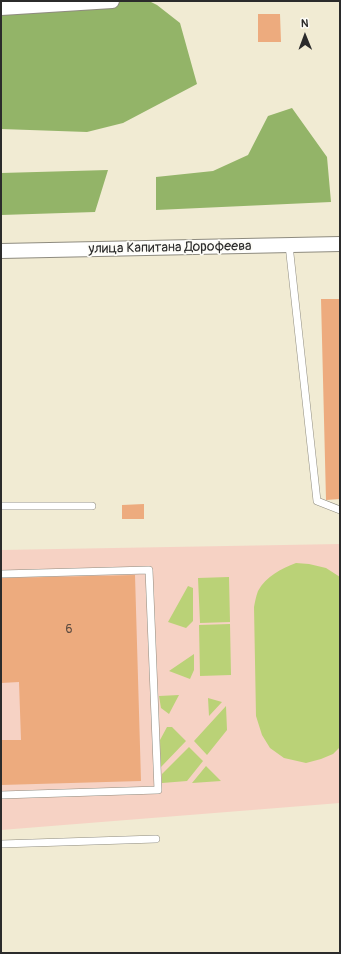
<!DOCTYPE html>
<meta charset="utf-8">
<style>
body{margin:0}
#map{position:relative;width:341px;height:954px;overflow:hidden;background:#f1ebd3;font-family:Pangolin,sans-serif}
canvas{display:block}
.frame{position:absolute;inset:0;border:2px solid #2b2b2b;pointer-events:none}
.north{position:absolute;left:285px;top:16px;width:40px;height:40px;-webkit-text-stroke:3px #fdfcf7;paint-order:stroke;rotate:359deg;font-size:11px;font-weight:700;line-height:16px;text-align:center;color:#2b2b2b}
.north::after{content:'';display:block;margin:auto;width:14px;height:18px;background:#2b2b2b;clip-path:polygon(50% 0,100% 100%,50% 72%,0 100%)}
</style>
<div id="map">
<canvas width="341" height="954"></canvas>
<div class="frame"></div>
<div class="north">N</div>
</div>
<script>
const ctx = document.querySelector('canvas').getContext('2d');
ctx.lineJoin = 'round';
function paint(path, color) {
  ctx.fillStyle = color;
  ctx.fill(path, 'evenodd');
}
function trace(path, color, width, dash) {
  ctx.strokeStyle = color;
  ctx.lineWidth = width;
  ctx.lineCap = dash ? 'butt' : 'round';
  ctx.setLineDash(dash || []);
  ctx.stroke(path);
}
function label(font, color, halo, rows, align = 'center') {
  ctx.font = font + ' Pangolin,sans-serif';
  ctx.lineWidth = 3.5;
  ctx.setLineDash([]);
  ctx.textBaseline = 'middle';
  ctx.strokeStyle = halo;
  ctx.fillStyle = color;
  for (const [text, x, y, turn = 0] of rows) {
    ctx.save();
    ctx.translate(x, y);
    ctx.rotate((+turn || 0) * Math.PI / 180);
    ctx.textAlign = isNaN(turn) ? turn : align;
    if (halo) ctx.strokeText(text, 0, 0);
    ctx.fillText(text, 0, 0);
    ctx.restore();
  }
}
paint(new Path2D(`
 M340 544V803L1 830V550Z`), '#f6d2c4');
paint(new Path2D(`
 M296 563 309 564 326 568 340 577V747L333 754 321 759 306 763 284 758 270 748 262 735 256 716 254 607C255 602 256 596 258 591 266 576 281 569 296 563Z
 M229 577 230 622 200 623 198 578Z
 M188 586 193 588V621L186 628 168 622Z
 M230 624 231 675 200 676 199 625Z
 M194 654V670L190 679 169 671Z
 M179 695 169 714 161 708 159 696Z
 M208 698 222 702 209 716Z
 M226 706 227 730 207 755 194 741Z
 M167 727H172L186 741 161 767 160 740Z
 M189 747 203 761 187 781 162 783V774Z
 M206 766 221 781 192 783Z`), '#bad277');
paint(new Path2D(`
 M49 1H149L157 5 180 23 197 84 123 123 87 132 1 129V2Z
 M292 108 327 157 331 202 156 210V177L213 171 248 155 268 116Z
 M108 170 95 212 1 215V173Z`), '#93b468');
paint(new Path2D(`
 M258 14H280L281 42H258Z
 M321 299H340V499L326 500Z
 M144 504V519H122V505Z
 M135 575 141 781 1 785V740H21L19 682 1 683V578Z`), '#edab7e');
const lane = new Path2D(`
 M289 245 317 501 340 510
 M1 506H92
 M1 574 149 570 158 790 1 795
 M1 844 156 839`);
const street = new Path2D(`
 M1 8 112 1
 M1 251 340 244`);
trace(lane, '#8e8b7f', 8);
trace(street, '#8e8b7f', 16);
trace(lane, '#fff', 7);
trace(street, '#fff', 14);
label('12px', '#5c4b40', null, [
 ["6",69,630]
]);
label('14px', '#2b2b2b', '#fdfcf7', [
 ["улица Капитана Дорофеева",170,248,-1]
]);
</script>
